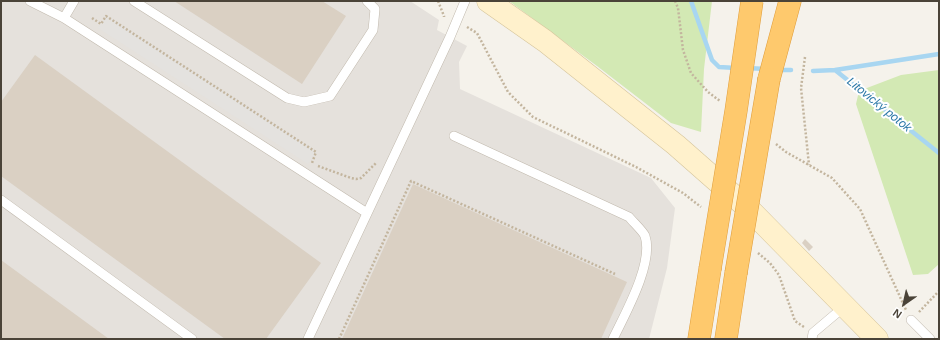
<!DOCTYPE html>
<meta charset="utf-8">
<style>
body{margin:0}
#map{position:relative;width:940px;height:340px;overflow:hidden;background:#f5f2eb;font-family:Helvetica,sans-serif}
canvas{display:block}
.frame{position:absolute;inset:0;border:2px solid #4a4338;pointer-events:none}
.north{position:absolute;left:884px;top:284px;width:40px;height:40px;-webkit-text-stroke:3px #fff;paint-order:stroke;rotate:214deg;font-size:11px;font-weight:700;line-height:16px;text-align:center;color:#4a4338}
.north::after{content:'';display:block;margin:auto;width:14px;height:18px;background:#4a4338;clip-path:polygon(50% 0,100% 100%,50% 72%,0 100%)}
</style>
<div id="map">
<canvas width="940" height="340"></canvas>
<div class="frame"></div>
<div class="north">N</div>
</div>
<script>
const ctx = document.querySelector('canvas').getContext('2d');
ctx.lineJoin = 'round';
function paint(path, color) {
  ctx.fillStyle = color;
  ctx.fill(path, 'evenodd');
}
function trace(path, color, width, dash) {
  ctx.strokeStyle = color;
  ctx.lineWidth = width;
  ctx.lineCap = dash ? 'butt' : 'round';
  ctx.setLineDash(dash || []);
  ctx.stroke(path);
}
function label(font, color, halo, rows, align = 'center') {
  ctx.font = font + ' Helvetica,sans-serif';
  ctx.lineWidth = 4;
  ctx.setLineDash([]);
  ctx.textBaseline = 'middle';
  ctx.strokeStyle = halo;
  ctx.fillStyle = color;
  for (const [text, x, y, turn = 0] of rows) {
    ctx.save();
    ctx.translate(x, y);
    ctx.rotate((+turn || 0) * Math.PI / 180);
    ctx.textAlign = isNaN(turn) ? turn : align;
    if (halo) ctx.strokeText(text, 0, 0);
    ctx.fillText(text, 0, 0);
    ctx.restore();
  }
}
paint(new Path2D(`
 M1 1H410L439 20 437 30 467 46 459 62 460 89 651 178 675 208 667 268 649 339H1Z`), '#e5e1dc');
paint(new Path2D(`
 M509 1H712L704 69 701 132 671 123 597 66Z
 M939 70V264L928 274 913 275 856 104 859 91 901 75Z`), '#d3e9b4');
paint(new Path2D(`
 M106 16 316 152 308 164 98 28Z`), '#e4e2df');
trace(new Path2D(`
 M691 1 712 60 719 67 736 68
 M747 68 766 69
 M777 70H791
 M835 70 939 54
 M813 71 835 70 939 153`), '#a8d6f1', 4.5);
paint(new Path2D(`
 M174 1H322L346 16 302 84Z
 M35 55 321 263 266 339H225L1 176V102Z
 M413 184 627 282 601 339H342Z
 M805 239 813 247 809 251 802 243Z
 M1 260 109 339H1Z`), '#dad0c3');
const service = new Path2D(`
 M30 1 64 18 367 213
 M134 1 287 98 304 102 330 96 373 30 375 9 367 1
 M64 18 74 1
 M454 136 629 217C633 222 643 231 645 236 654 263 625 314 613 339
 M1 200 192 339
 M911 320 930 339
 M308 339 450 37 465 1
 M812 339 813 333 845 306`);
const secondary = new Path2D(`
 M488 1 545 41 676 145 751 211 877 339`);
const motorway = new Path2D(`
 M769 79 790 1
 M699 339 710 269
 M726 339 736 273`);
trace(service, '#c1b9ad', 10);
trace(secondary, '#d5c49a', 23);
trace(motorway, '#df9d3b', 23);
trace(new Path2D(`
 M438 1 444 16V17
 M675 1 678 8 683 50 691 73 708 92 720 101
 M92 18 101 24 106 16 316 152 312 163
 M467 27 477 33 508 92 533 117 636 167 683 193 701 207
 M805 57 801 88 809 165
 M776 144 786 152 832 178 860 209 906 310
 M318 166 351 178 356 179 361 178 376 163
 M758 253 770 263 779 275 795 321 804 327
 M919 312 939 291
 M339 339 411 181 615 274`), '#c3b59e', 2.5, [2, 2]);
trace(service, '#fff', 9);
trace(secondary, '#fff1cc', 22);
trace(motorway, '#fec96d', 22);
const motorwayBridge = new Path2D(`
 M710 269 736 111 752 1
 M736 273 769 79`);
trace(motorwayBridge, '#df9d3b', 23, []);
trace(motorwayBridge, '#fec96d', 22);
label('italic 12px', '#2c78a7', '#fff', [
 ["Litovický potok",879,105,39]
]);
</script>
